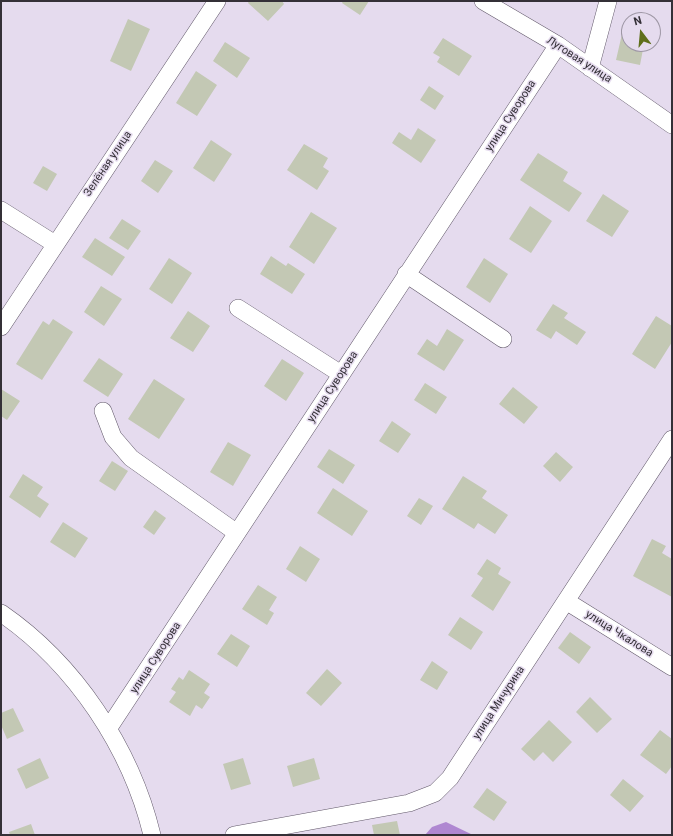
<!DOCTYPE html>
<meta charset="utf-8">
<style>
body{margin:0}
#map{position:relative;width:673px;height:836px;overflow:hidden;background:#e5dbee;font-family:Roboto,sans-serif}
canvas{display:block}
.frame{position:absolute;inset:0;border:2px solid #343037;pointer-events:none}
.north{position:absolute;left:621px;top:12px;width:40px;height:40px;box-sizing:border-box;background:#e5dbee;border:1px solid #9e97a5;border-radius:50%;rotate:344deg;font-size:11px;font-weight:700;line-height:16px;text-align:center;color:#343037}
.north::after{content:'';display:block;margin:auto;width:14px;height:18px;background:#5f6f1b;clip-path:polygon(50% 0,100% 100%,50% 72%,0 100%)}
</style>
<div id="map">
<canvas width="673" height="836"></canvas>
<div class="frame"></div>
<div class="north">N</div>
</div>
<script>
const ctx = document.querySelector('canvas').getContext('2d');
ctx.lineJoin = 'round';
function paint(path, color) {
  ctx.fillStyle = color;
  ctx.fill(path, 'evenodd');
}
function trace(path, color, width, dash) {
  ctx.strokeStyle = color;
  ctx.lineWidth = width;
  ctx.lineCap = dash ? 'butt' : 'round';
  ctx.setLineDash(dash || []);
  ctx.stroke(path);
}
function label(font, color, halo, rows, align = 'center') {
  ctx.font = font + ' Roboto,sans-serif';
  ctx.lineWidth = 3;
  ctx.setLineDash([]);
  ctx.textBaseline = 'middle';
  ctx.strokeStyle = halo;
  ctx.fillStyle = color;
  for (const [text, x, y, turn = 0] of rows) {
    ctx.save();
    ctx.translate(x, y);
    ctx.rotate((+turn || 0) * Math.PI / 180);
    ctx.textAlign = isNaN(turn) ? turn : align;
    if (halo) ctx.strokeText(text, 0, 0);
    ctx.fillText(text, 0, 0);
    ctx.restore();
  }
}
paint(new Path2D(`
 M446 822 473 835H425L432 827Z`), '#af87d1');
paint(new Path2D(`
 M249 1H282L284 4 268 21 248 3Z
 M343 1H369L360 15 342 3Z
 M128 19 150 29 131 71 110 61Z
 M622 34 629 35V44H644L640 65 616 60Z
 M443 38 472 56 459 76 437 62 440 57 433 53Z
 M225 42 250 58 237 78 213 61Z
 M196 71 217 85 197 116 176 103Z
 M429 86 444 96 435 110 420 100Z
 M418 128 436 140 421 163 392 143 399 132 411 140Z
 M211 140 232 154 214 182 193 168Z
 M304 144 328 158 323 167 329 171 317 190 287 170Z
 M538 153 568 172 563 181 582 193 569 212 520 180Z
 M155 160 173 171 158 193 141 181Z
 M43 166 57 174 47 191 33 183Z
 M603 194 629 211 612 237 586 221Z
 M530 206 552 221 531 253 509 239Z
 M311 212 337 228 314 264 289 247Z
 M122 219 141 231 128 250 109 238Z
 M95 238 125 257 112 276 82 257Z
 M271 256 286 266 288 263 305 274 292 294 260 274Z
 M169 258 192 273 172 304 149 289Z
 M484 258 508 274 490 303 466 287Z
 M101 286 122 299 104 326 84 312Z
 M553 304 568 313 564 318 586 332 577 345 556 331 551 339 536 330Z
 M188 311 210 326 193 352 170 338Z
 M656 316 672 326V342L655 369 632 354Z
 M53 319 73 332 42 380 16 364 43 321 49 325Z
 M447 329 464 340 444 371 417 354 427 339 437 346Z
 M99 358 123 374 108 397 83 381Z
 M282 359 304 373 286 401 264 386Z
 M154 379 185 399 159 439 128 419Z
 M425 383 447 397 436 414 414 400Z
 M513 387 538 407 524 424 499 404Z
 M1 389 20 401 7 420 1 416Z
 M392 421 411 434 398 453 379 441Z
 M228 442 251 455 233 486 210 472Z
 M329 449 355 465 343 484 317 467Z
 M556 452 573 467 560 482 543 466Z
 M112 461 128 471 115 491 99 481Z
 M23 474 43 487 37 496 49 504 40 518 9 497Z
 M463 476 487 491 482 498 508 515 495 534 478 523 474 529 442 509Z
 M333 488 368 511 352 536 317 513Z
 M419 498 433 506 421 525 407 516Z
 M155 510 166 518 154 535 143 527Z
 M63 522 88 538 75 558 50 542Z
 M652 539 666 546 662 553 672 559V597L633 576Z
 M300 546 320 559 306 582 286 569Z
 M487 559 501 568 498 574 511 582 493 611 471 596 483 578 477 574Z
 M258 585 277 597 269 610 274 613 267 625 242 609Z
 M460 617 483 632 471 650 448 635Z
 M570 632 591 647 579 664 558 648Z
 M231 634 250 646 237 667 217 654Z
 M432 661 448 672 437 690 420 680Z
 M327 669 342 683 321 706 306 693Z
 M189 670 210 684 204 693 210 697 202 709 196 705 190 716 169 702 176 692 171 689 179 677 183 680Z
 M590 697 612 719 597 733 576 712Z
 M13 708 24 731 7 739 1 725V713Z
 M549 720 572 742 553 762 543 752 534 761 521 749Z
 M660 730 672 739V766L666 774 640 755Z
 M40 758 49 778 26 789 17 769Z
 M243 758 251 784 231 790 223 764Z
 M314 758 320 779 293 787 287 766Z
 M623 779 644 796 630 812 610 795Z
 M487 788 507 802 494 821 473 807Z
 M397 821 400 835H374L372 825Z
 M31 824 35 835H10L9 832Z`), '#c3c8b4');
const minor = new Path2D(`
 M483 1 558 45 672 125
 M590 68 608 1
 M1 210 55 244
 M406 274 503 339
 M238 308 341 374
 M1 327 217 1
 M103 411 113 437 131 458 237 533
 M566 601 672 667
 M1 613C75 664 131 748 152 835
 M108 729 558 45
 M234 835 409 803 435 793 450 778 672 439`);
trace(minor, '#615869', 18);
trace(minor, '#fff', 17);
label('11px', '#343037', '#e5dbee', [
 ["Луговая улица",579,60,33],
 ["улица Суворова",511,116,-57],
 ["Зелёная улица",108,164,-56],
 ["улица Суворова",333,387,-57],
 ["улица Чкалова",619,634,32],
 ["улица Суворова",156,658,-57],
 ["улица Мичурина",499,703,-57]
]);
</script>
